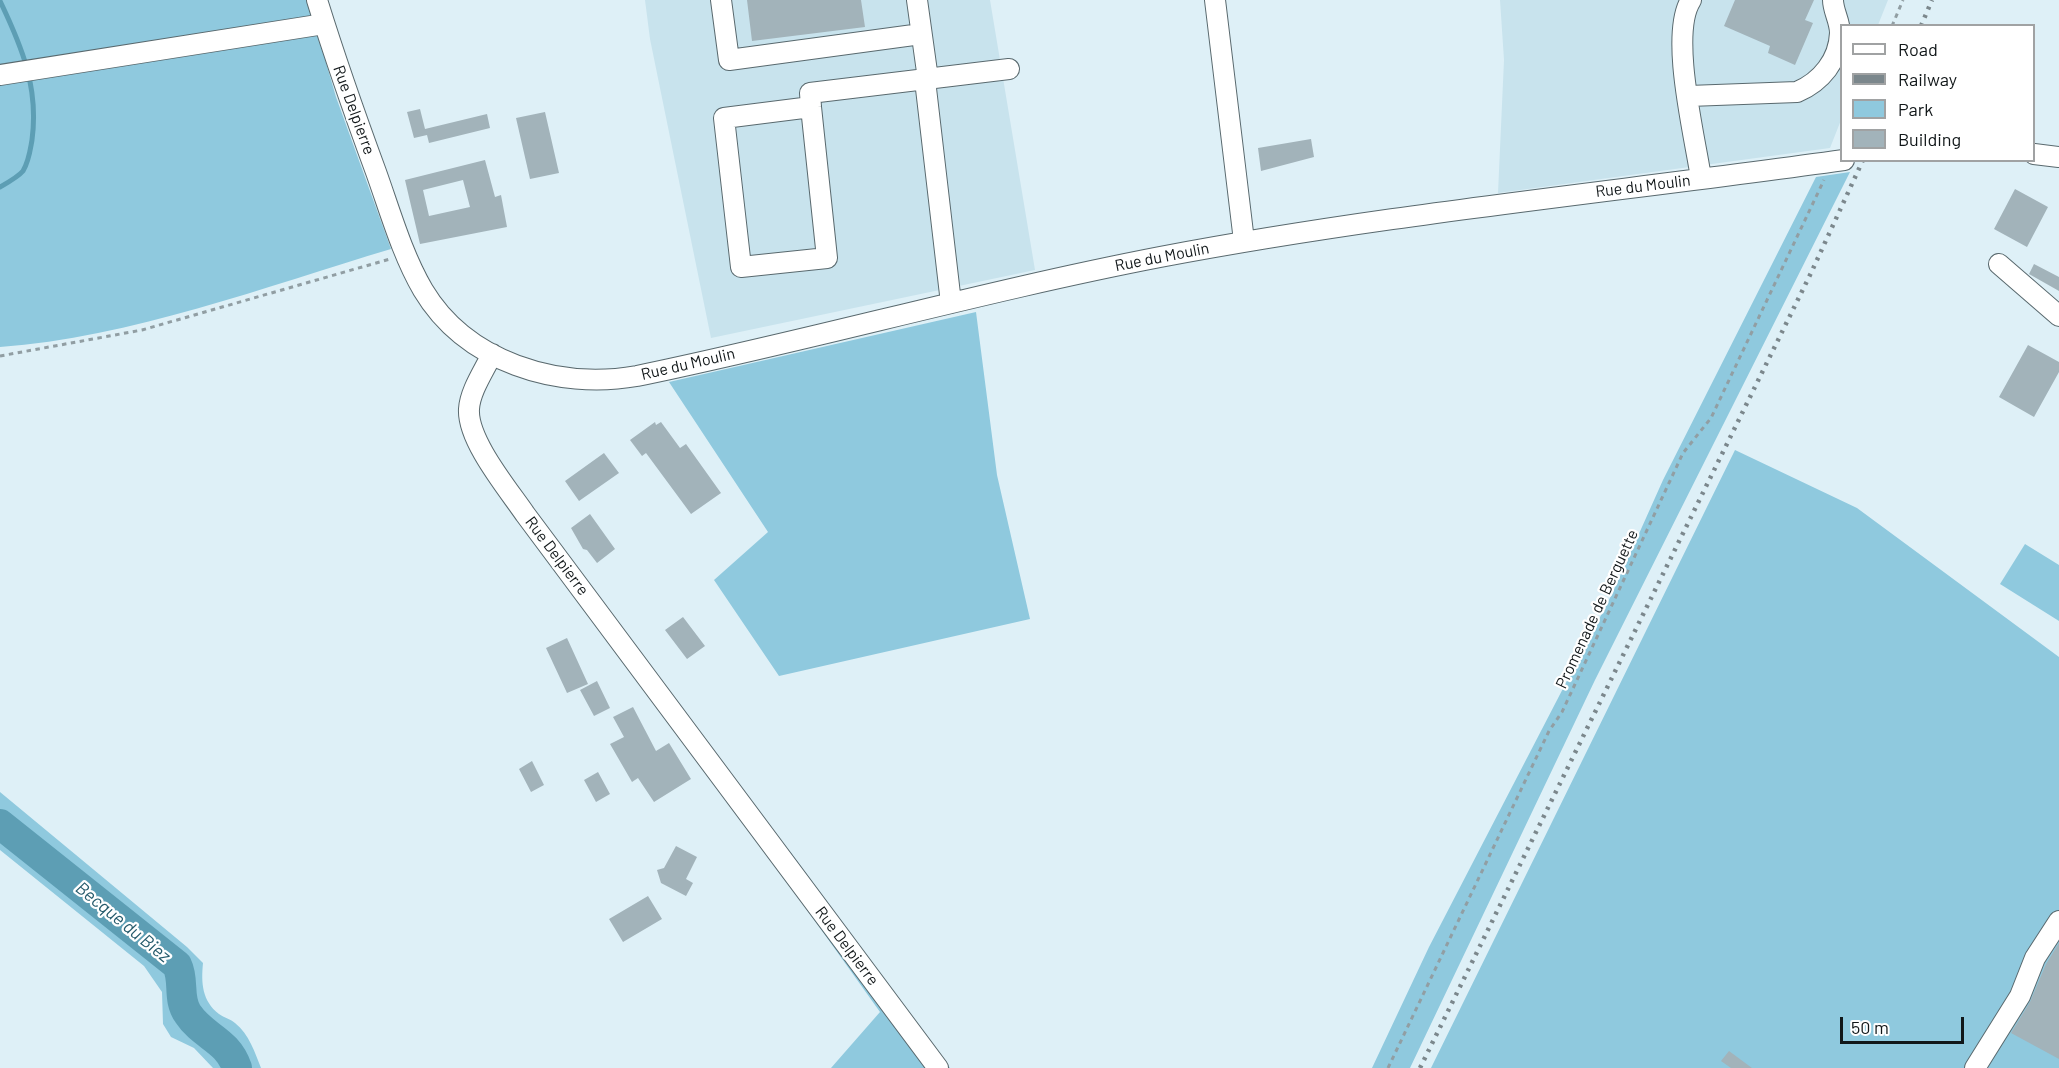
<!DOCTYPE html>
<style>
body{margin:0}
#map{position:relative;width:2059px;height:1068px;overflow:hidden;background:#def0f7;font-family:Barlow,sans-serif}
canvas{display:block}
.legend{position:absolute;left:1840px;top:24px;width:195px;height:138px;box-sizing:border-box;background:#fff;border:2px solid #a0a2a3;margin:0;padding:8px 10px;list-style:none;font-size:18px;color:#111719}
.legend li{display:flex;align-items:center;gap:12px;height:30px}
.legend b{width:30px;border:2px solid #a0a2a3}
.scale{position:absolute;left:1840px;top:1017px;width:124px;height:27px;box-sizing:border-box;border:3px solid #111719;border-top:0;padding-left:8px;font-size:18px;line-height:21px;white-space:nowrap;color:#111719;-webkit-text-stroke:4px #fff;paint-order:stroke}
</style>
<div id="map">
<canvas width="2059" height="1068"></canvas>
<ul class="legend">
<li><b style="height:8px;background:#fff"></b>Road</li>
<li><b style="height:8px;background:#7b878c"></b>Railway</li>
<li><b style="height:16px;background:#8fc9de"></b>Park</li>
<li><b style="height:16px;background:#a2b3ba"></b>Building</li>
</ul>
<div class="scale">50 m</div>
</div>
<script>
const ctx = document.querySelector('canvas').getContext('2d');
ctx.lineJoin = 'round';
function paint(path, color) {
  ctx.fillStyle = color;
  ctx.fill(path, 'evenodd');
}
function trace(path, color, width, dash) {
  ctx.strokeStyle = color;
  ctx.lineWidth = width;
  ctx.lineCap = dash ? 'butt' : 'round';
  ctx.setLineDash(dash || []);
  ctx.stroke(path);
}
function label(font, color, halo, rows, align = 'center') {
  ctx.font = font + ' Barlow,sans-serif';
  ctx.lineWidth = 4.5;
  ctx.setLineDash([]);
  ctx.textBaseline = 'middle';
  ctx.strokeStyle = halo;
  ctx.fillStyle = color;
  for (const [text, x, y, turn = 0] of rows) {
    ctx.save();
    ctx.translate(x, y);
    ctx.rotate((+turn || 0) * Math.PI / 180);
    ctx.textAlign = isNaN(turn) ? turn : align;
    if (halo) ctx.strokeText(text, 0, 0);
    ctx.fillText(text, 0, 0);
    ctx.restore();
  }
}
paint(new Path2D(`
 M645 0H990L1035 270 711 338 650 39Z
 M1500 0H1888L1878 25 1842 26 1841 120 1830 148 1498 193 1504 60Z`), '#c8e3ed');
paint(new Path2D(`
 M0 0H308L336 97 391 249C267 286 129 338 0 347Z
 M1850 172 1595 680 1410 1068H1372L1429 947 1612 594 1663 480 1816 177Z
 M976 312 997 475 1030 619 779 676 714 580 768 532 669 382Z
 M1735 450 1857 508 2059 657V1068H1431Z
 M2025 544 2059 565V621L2000 584Z
 M0 792 187 947 203 963C201 983 202 1001 219 1014 224 1018 231 1019 235 1023 249 1034 255 1053 261 1068H213L194 1048 171 1037 163 1024 162 992 144 966 0 850Z
 M791 853 950 1068H831L880 1012 775 865Z`), '#8fc9de');
trace(new Path2D(`
 M0 1C22 47 39 88 32 140 30 151 29 161 23 171 18 177 7 183 0 187`), '#5d9eb4', 5);
trace(new Path2D(`
 M0 824 177 965C185 981 177 999 188 1014 203 1037 227 1039 237 1068`), '#5d9eb4', 30);
paint(new Path2D(`
 M747 0H861L865 27 752 41Z
 M1735 0H1814L1805 20 1813 23 1795 65 1768 53 1770 46 1724 26Z
 M420 109 425 129 487 114 490 128 429 143 427 135 414 138 407 112Z
 M545 112 559 173 530 179 516 118Z
 M1311 139 1314 157 1261 171 1258 148Z
 M485 160 495 197 501 195 507 227 420 244 405 180ZM463 180 470 207 429 216 423 190Z
 M2015 189 2048 207 2027 247 1994 229Z
 M2034 264 2059 277V291L2029 274Z
 M2028 345 2059 362V372L2034 417 1999 397Z
 M655 422 656 425 661 422 680 448 686 444 721 493 691 514 646 453 642 456 630 440Z
 M604 453 619 473 579 501 565 481Z
 M590 514 615 549 597 563 587 550 583 549 571 528Z
 M683 617 705 646 687 659 665 630Z
 M567 638 588 684 567 693 546 648Z
 M597 681 610 708 594 716 580 690Z
 M633 707 656 751 669 743 691 779 654 802 638 778 632 782 610 744 624 737 613 717Z
 M532 761 544 785 531 792 519 769Z
 M598 772 610 794 596 802 584 780Z
 M676 846 697 857 686 879 693 883 686 896 661 883 657 870 664 868Z
 M648 896 662 919 623 942 609 919Z
 M2059 943V1059L2011 1033 2030 1002 2046 964Z
 M1729 1051 1752 1068H1731L1721 1061Z`), '#a2b3ba');
const minor = new Path2D(`
 M317 0C335 58 355 115 376 172 390 211 402 254 423 290 466 362 557 390 637 376 812 340 984 291 1160 257 1386 214 1615 192 1844 160
 M721 0 729 60 921 34
 M917 0 928 79
 M1215 0 1244 241
 M1691 0C1669 34 1695 137 1701 178
 M0 75 324 24
 M925 80 951 303
 M1689 96 1797 92C1821 82 1839 60 1840 33 1840 21 1833 11 1833 0
 M811 107 724 118 741 267 827 258 811 107 810 93 1009 69
 M2034 154 2059 157
 M1999 264 2059 316
 M492 354C484 371 470 391 469 409 467 440 508 489 525 514L938 1068
 M1975 1068 2020 996 2035 958 2059 921`);
trace(minor, '#59696e', 22);
trace(new Path2D(`
 M1892 26 1903 0
 M0 356 142 330 390 259
 M1388 1068 1549 731 1562 712 1683 453 1711 418 1824 180`), '#919ea3', 3, [4.5, 4.5]);
trace(minor, '#fff', 20);
trace(new Path2D(`
 M1921 26 1932 0
 M1420 1068 1811 273 1863 160`), '#7b878c', 4.5, [3, 6]);
label('16px', '#111719', '#fff', [
 ["Rue Delpierre",354,110,70],
 ["Rue du Moulin",1643,186,-7],
 ["Rue du Moulin",1162,257,-11],
 ["Rue du Moulin",688,364,-13],
 ["Rue Delpierre",557,556,53],
 ["Promenade de Berguette",1597,609,-65],
 ["Rue Delpierre",847,946,53]
]);
label('italic 18px', '#265b6c', '#fff', [
 ["Becque du Biez",123,922,39]
]);
</script>
